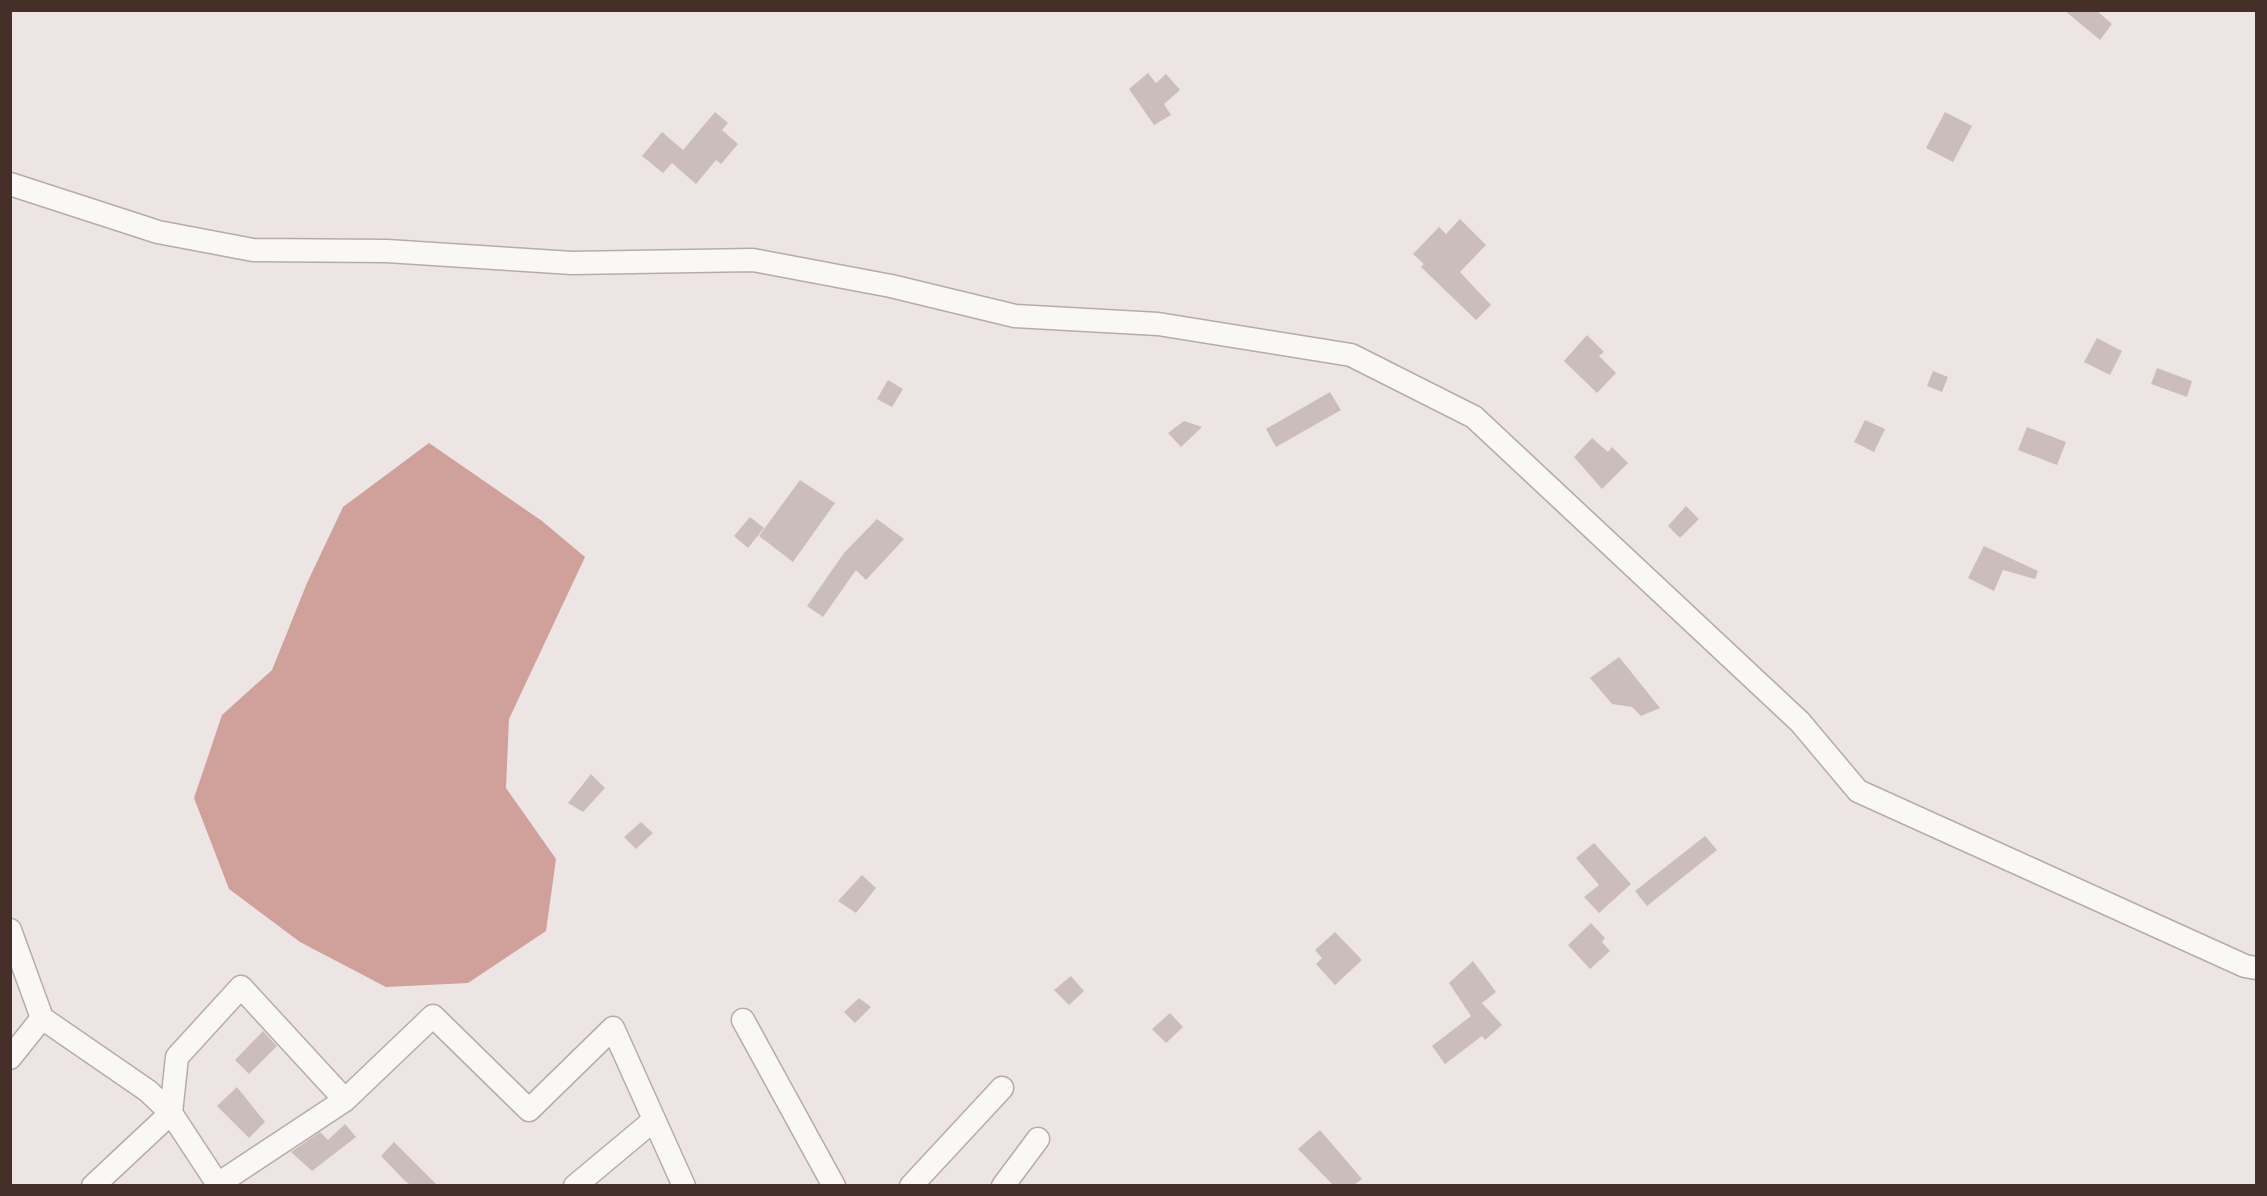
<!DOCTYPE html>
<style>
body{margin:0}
#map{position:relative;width:2267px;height:1196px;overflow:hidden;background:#ede5e3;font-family:"Space Grotesk",sans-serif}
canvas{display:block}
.frame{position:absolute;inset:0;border:12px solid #472f29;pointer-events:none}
</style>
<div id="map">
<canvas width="2267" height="1196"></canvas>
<div class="frame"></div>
</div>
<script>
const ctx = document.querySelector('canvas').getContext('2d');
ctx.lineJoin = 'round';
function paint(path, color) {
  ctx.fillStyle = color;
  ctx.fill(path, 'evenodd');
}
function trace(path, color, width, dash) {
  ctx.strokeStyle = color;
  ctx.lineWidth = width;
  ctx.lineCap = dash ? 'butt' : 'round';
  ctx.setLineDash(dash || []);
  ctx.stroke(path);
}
paint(new Path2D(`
 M429 443 542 521 585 557 509 719 506 788 556 859 546 931 468 983 386 987 300 942 229 889 194 798 222 715 272 670 307 583 343 507Z`), '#d0a09b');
paint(new Path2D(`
 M2064 10H2096L2112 24 2100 40Z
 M1148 73 1156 83 1166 74 1180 90 1164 104 1171 115 1154 125 1129 89Z
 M715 112 728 123 722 130 738 144 721 164 716 160 696 184 672 163 663 173 642 156 662 132 683 150Z
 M1945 112 1972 126 1953 162 1926 148Z
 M1460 219 1486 245 1460 272 1491 305 1476 320 1421 267 1424 264 1413 254 1439 227 1446 234Z
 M1587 335 1604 352 1599 356 1616 373 1597 393 1564 361Z
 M2097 338 2122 351 2110 375 2084 362Z
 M2157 368 2192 381 2187 397 2151 384Z
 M1933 371 1948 377 1942 392 1927 386Z
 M888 380 903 389 892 407 877 399Z
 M1330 392 1341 410 1276 447 1266 429Z
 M1865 420 1885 429 1874 452 1854 442Z
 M1184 421 1202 427 1181 447 1168 433Z
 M2027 427 2066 442 2057 465 2018 450Z
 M1592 438 1608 452 1612 447 1628 463 1602 489 1574 457Z
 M800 480 835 503 793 562 759 536Z
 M1686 506 1699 519 1680 538 1668 526Z
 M750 517 764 528 748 548 734 536Z
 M877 519 904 539 866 580 856 570 823 617 807 606 844 553Z
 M1984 546 2038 571 2035 579 2003 570 1994 591 1968 578Z
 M1619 657 1660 708 1641 716 1632 707 1612 704 1590 678Z
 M591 774 605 788 583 812 568 803Z
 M641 822 653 833 636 849 624 837Z
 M1705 836 1717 850 1647 906 1635 891Z
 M1594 843 1631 884 1599 913 1584 897 1599 885 1576 858Z
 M862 875 876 888 856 913 838 901Z
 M1591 923 1605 938 1602 942 1610 951 1590 969 1568 945Z
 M1335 932 1362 960 1335 985 1316 964 1322 958 1315 950Z
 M1473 961 1496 992 1482 1003 1502 1025 1485 1040 1482 1036 1445 1064 1432 1046 1471 1016 1449 983Z
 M1071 976 1084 991 1069 1005 1054 990Z
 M859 998 871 1007 855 1023 844 1012Z
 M1170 1013 1183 1027 1166 1043 1152 1029Z
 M263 1031 277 1046 249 1074 235 1060Z
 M237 1087 265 1122 249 1138 217 1106Z
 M345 1124 356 1137 312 1171 291 1152 320 1132 328 1140Z
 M1320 1130 1362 1179 1354 1185H1333L1298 1149Z
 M394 1142 437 1185H411L406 1182 381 1156Z`), '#cbbdba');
const minor = new Path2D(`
 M10 184 158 232 253 250 387 251 572 263 753 260 891 286 1015 316 1158 324 1351 355 1474 417 1800 722 1858 791 2245 966 2256 968
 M10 930 42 1018 148 1091 171 1113 219 1186
 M743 1020 834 1186
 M10 1058 42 1018
 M218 1184 345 1100
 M93 1186 171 1113 177 1057 241 987 345 1100 433 1016 529 1110 613 1028 684 1186
 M575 1186 654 1120
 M911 1186 1002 1088
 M1003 1186 1038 1139`);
trace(minor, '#b8aba7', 25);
trace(minor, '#faf7f7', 22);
</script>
